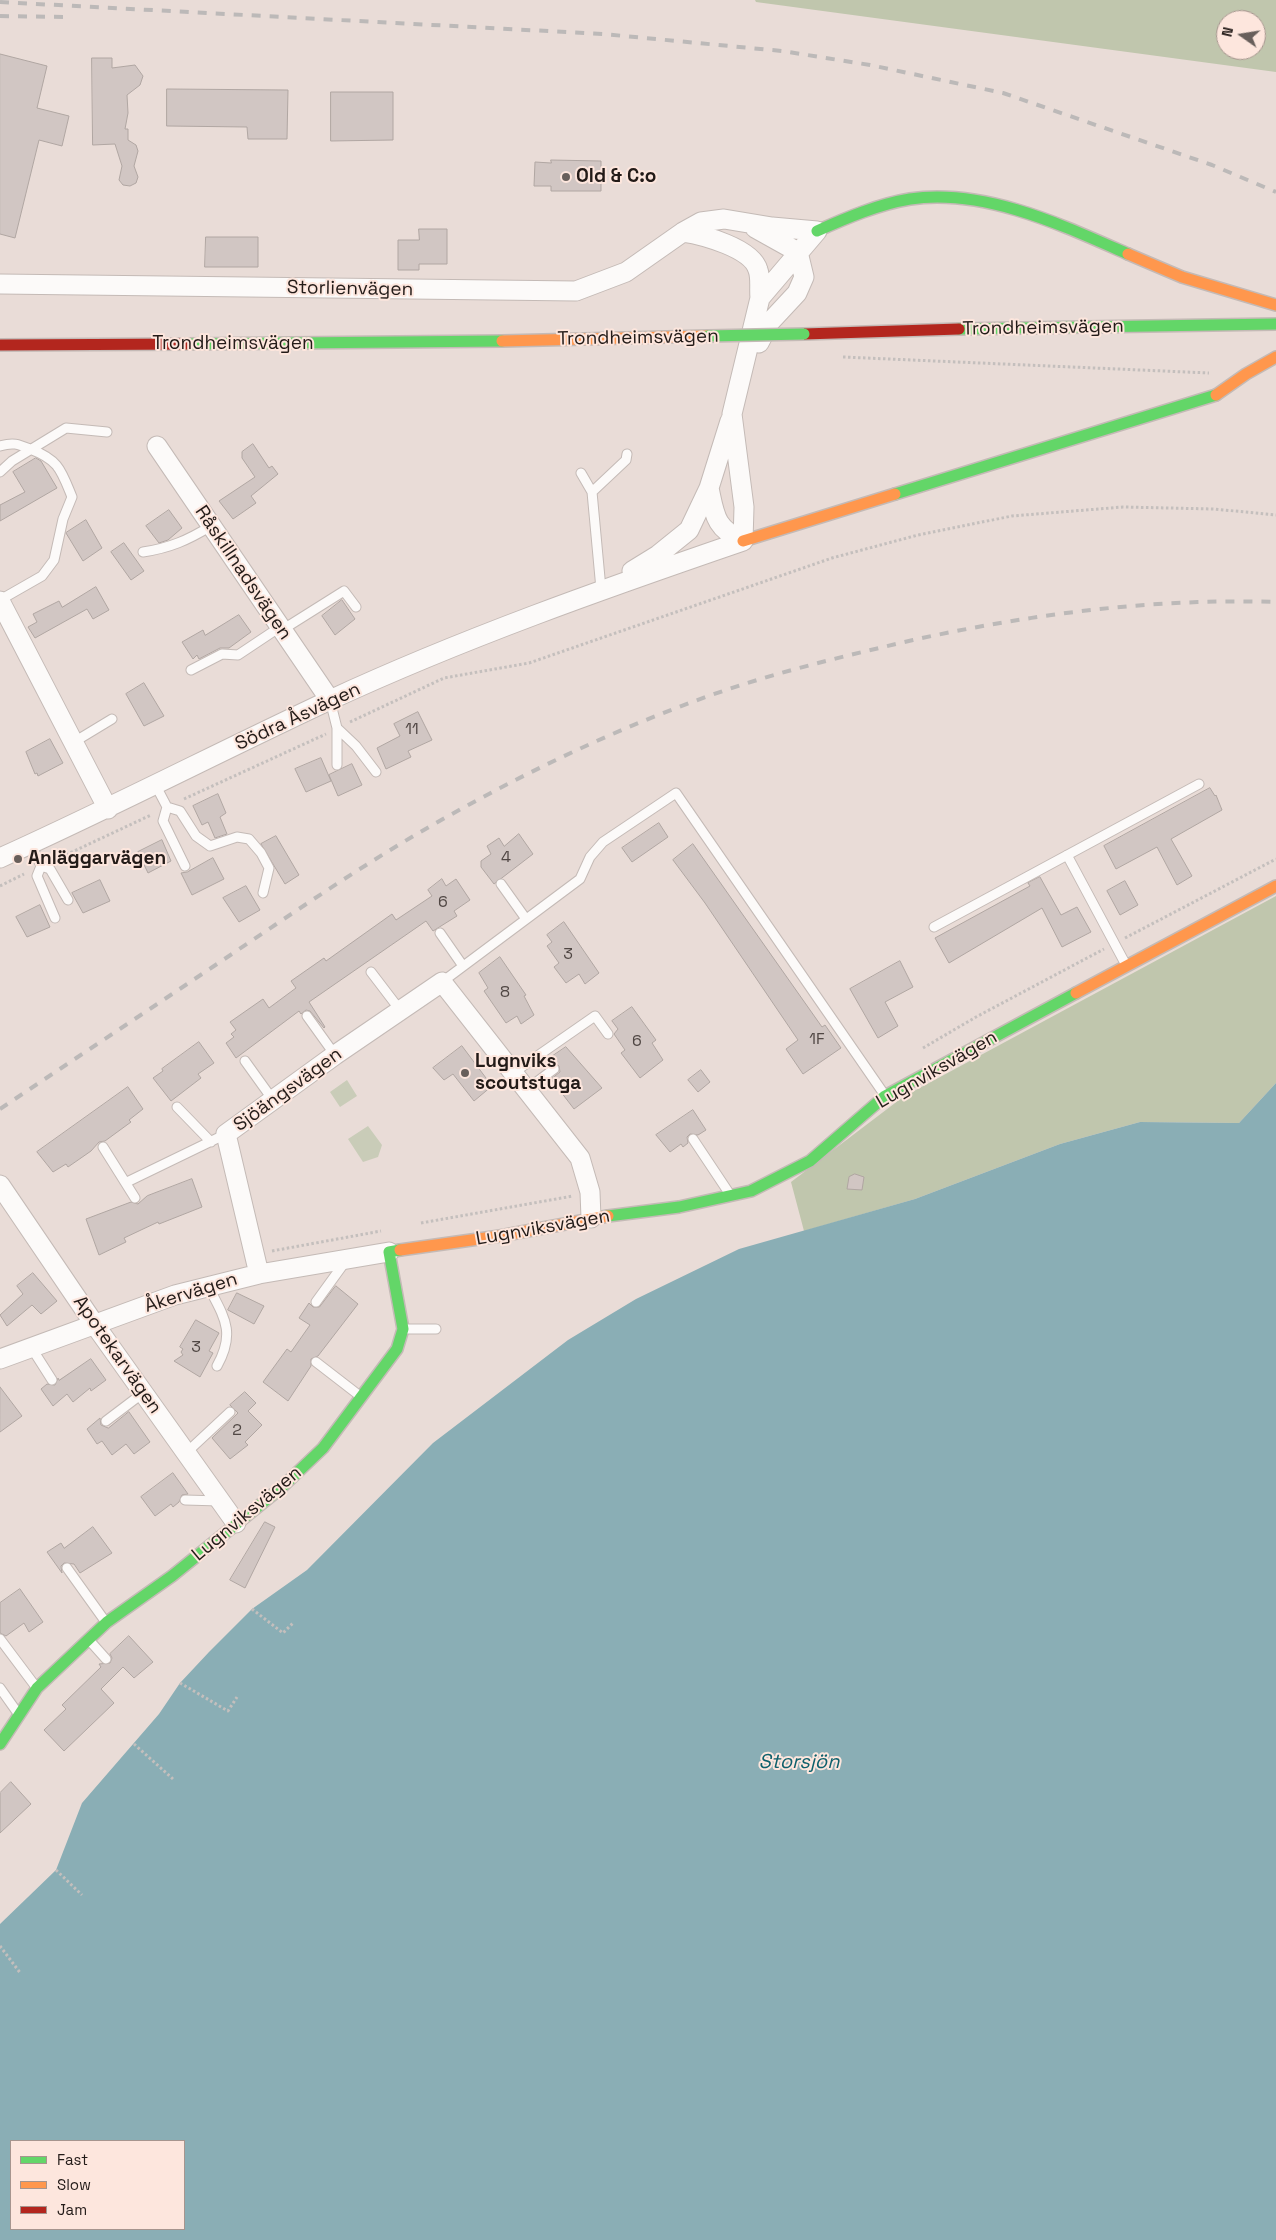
<!DOCTYPE html>
<meta charset="utf-8">
<style>
body{margin:0}
#map{position:relative;width:1276px;height:2240px;overflow:hidden;background:#e9dcd7;font-family:"Space Grotesk",sans-serif}
canvas{display:block}
.legend{position:absolute;left:10px;top:2140px;width:175px;height:90px;box-sizing:border-box;background:#fde6dd;border:1px solid #a6958e;margin:0;padding:6px 9px;list-style:none;font-size:15px;color:#231b18}
.legend li{display:flex;align-items:center;gap:10px;height:25px}
.legend b{width:25px;border:1px solid #a6958e}
.north{position:absolute;left:1216px;top:10px;width:50px;height:50px;box-sizing:border-box;background:#fde6dd;border:1px solid #a6958e;border-radius:50%;rotate:283deg;font-size:14px;font-weight:700;line-height:20px;text-align:center;color:#231b18}
.north::after{content:'';display:block;margin:auto;width:18px;height:22px;background:#685f5b;clip-path:polygon(50% 0,100% 100%,50% 72%,0 100%)}
</style>
<div id="map">
<canvas width="1276" height="2240"></canvas>
<ul class="legend">
<li><b style="height:6px;background:#63d668"></b>Fast</li>
<li><b style="height:6px;background:#ff974d"></b>Slow</li>
<li><b style="height:6px;background:#b3261e"></b>Jam</li>
</ul>
<div class="north">N</div>
</div>
<script>
const ctx = document.querySelector('canvas').getContext('2d');
ctx.lineJoin = 'round';
function paint(path, color) {
  ctx.fillStyle = color;
  ctx.fill(path, 'evenodd');
}
function trace(path, color, width, dash) {
  ctx.strokeStyle = color;
  ctx.lineWidth = width;
  ctx.lineCap = dash ? 'butt' : 'round';
  ctx.setLineDash(dash || []);
  ctx.stroke(path);
}
function label(font, color, halo, rows, align = 'center') {
  ctx.font = font + ' "Space Grotesk",sans-serif';
  ctx.lineWidth = 4;
  ctx.setLineDash([]);
  ctx.textBaseline = 'middle';
  ctx.strokeStyle = halo;
  ctx.fillStyle = color;
  for (const [text, x, y, turn = 0] of rows) {
    ctx.save();
    ctx.translate(x, y);
    ctx.rotate((+turn || 0) * Math.PI / 180);
    ctx.textAlign = isNaN(turn) ? turn : align;
    if (halo) ctx.strokeText(text, 0, 0);
    ctx.fillText(text, 0, 0);
    ctx.restore();
  }
}
paint(new Path2D(`
 M347 1080 357 1096 340 1107 330 1092Z
 M368 1126 382 1145 378 1157 363 1162 348 1139Z`), '#c9ccb8');
paint(new Path2D(`
 M755 0H1276V72L756 2ZM1226 20H1256V50H1226Z
 M1276 896V1083L1239 1123 1140 1122 1060 1144 915 1199 804 1231 791 1182 903 1097Z`), '#c0c6ad');
paint(new Path2D(`
 M1276 1083V2240H0V1924L56 1870 82 1803 159 1714 180 1683 209 1652 252 1609 307 1570 433 1443 568 1340 636 1299 739 1249 915 1199 1060 1144 1140 1122 1239 1123ZM11 2141H184V2229H11Z`), '#8aaeb5');
const building = new Path2D(`
 M0 54 47 66 37 108 69 116 62 146 39 140 15 238 0 234Z
 M92 58H112V68L135 65 143 76 140 85 127 95 128 113 125 129H128V140L136 145 138 151 134 166 138 177 136 183 130 186 123 185 119 180 122 166 115 144 93 145Z
 M167 89 288 90 287 139H248L247 127 167 126Z
 M331 92H393V140L331 141Z
 M551 160 601 161V191H551V186H534L535 162 551 163Z
 M419 229H447V264H419V270H398V240H419Z
 M206 237H258V267H205Z
 M253 444 269 468 272 466 278 474 251 496 256 503 233 519 219 501 255 477 242 458V452Z
 M36 458 41 461 57 488 0 521V505L25 492 13 472Z
 M169 510 182 528 168 540 159 543 146 526Z
 M86 520 102 548 83 561 66 533Z
 M124 543 144 571 131 580 111 552Z
 M96 587 109 610 93 619 87 609 35 638 28 627 37 622 33 614 59 601 62 607Z
 M342 600 355 619 335 635 322 616Z
 M239 615 251 632 229 648H220L199 659 197 655 193 659 182 642 203 630 205 635Z
 M144 683 164 716 144 726 126 694Z
 M418 712 432 740 408 751 411 757 386 769 377 748 400 736 394 724Z
 M50 739 63 763 38 776 37 773 35 774 26 752Z
 M321 758 331 781 306 792 295 769Z
 M352 764 362 785 338 796 329 775Z
 M1210 788 1215 796 1216 795 1222 810 1171 839 1192 876 1177 885 1157 847 1116 869 1104 846Z
 M218 794 226 813 220 817 227 834 215 838 208 822 202 825 193 806Z
 M659 823 668 837 632 862 622 848Z
 M519 834 533 854 494 884 481 867V861L491 854 487 846 499 838 504 846Z
 M276 836 299 875 285 884 261 844Z
 M162 840 171 861 148 873 138 852Z
 M693 844 822 1027 825 1025 841 1048 803 1074 786 1049 798 1040 705 903 673 860Z
 M213 858 224 879 192 895 181 873 187 872Z
 M1040 877 1061 915 1077 907 1091 932 1062 947 1042 908 949 963 935 938 1030 886 1028 883Z
 M442 879 446 886 456 879 470 900 454 911 457 916 433 931 426 921 309 1002 325 1027 324 1028 310 1011 306 1010 301 1014 299 1011 236 1058 226 1043 234 1037 231 1034 236 1030 230 1022 263 999 269 1008 296 988 291 981 324 958 326 961 392 914 396 920 432 896 428 890Z
 M100 880 110 901 83 913 72 893Z
 M1125 881 1138 905 1120 915 1107 891Z
 M246 886 260 910 239 922 223 898Z
 M40 905 50 927 27 937 16 917Z
 M564 922 599 973 585 984 579 974 566 983 554 967 559 963 547 946 552 942 547 935Z
 M500 957 526 995 524 996 534 1015 521 1024 517 1016 506 1023 484 991 488 988 479 973Z
 M900 961 913 987 885 1002 898 1026 878 1038 850 989Z
 M632 1007 656 1040 652 1043 663 1060 640 1078 621 1053 625 1050 614 1034 618 1029 612 1021Z
 M199 1042 214 1063 198 1074 201 1078 171 1101 153 1078 163 1071 162 1069Z
 M462 1046 492 1086 474 1101 453 1074 444 1080 433 1068Z
 M566 1047 602 1088 574 1109 551 1079 560 1072 559 1066 556 1063 550 1064 547 1060Z
 M701 1070 710 1082 698 1092 688 1080Z
 M128 1087 143 1109 129 1120 131 1122 105 1141 99 1142 91 1151 68 1167 66 1164 53 1172 37 1152Z
 M693 1110 706 1130 698 1135 690 1134 687 1137 688 1143 683 1147 681 1144 670 1152 656 1135Z
 M855 1174 864 1177 862 1190 847 1189 849 1177Z
 M192 1179 202 1207 159 1224 158 1222 124 1238 126 1242 99 1255 86 1219 131 1202 138 1204 147 1196Z
 M33 1273 57 1301 41 1314 32 1305 7 1326 0 1315 23 1294 17 1286Z
 M336 1286 358 1304 318 1356 311 1359V1366L288 1401 263 1382 287 1349 291 1352 310 1325 299 1318 309 1303 313 1307H319Z
 M237 1293 264 1306 254 1324 228 1310Z
 M196 1320 219 1333 209 1351 213 1353 200 1377 174 1361 183 1355 181 1352 183 1349 180 1347Z
 M91 1359 106 1380 91 1391 90 1388 73 1402 67 1394 53 1406 41 1389 47 1384 55 1385 58 1378 59 1380Z
 M0 1387 22 1416 0 1432Z
 M245 1392 256 1403 248 1411 262 1425 245 1442 248 1445 230 1459 212 1438 238 1413 230 1405Z
 M129 1412 150 1442 134 1454 126 1444 112 1455 102 1441 97 1444 87 1429 100 1418 101 1425 108 1428Z
 M173 1473 188 1494 182 1495 179 1502 173 1507 171 1504 155 1516 141 1497Z
 M265 1522 275 1527 245 1588 230 1580Z
 M93 1527 112 1553 80 1573 74 1564 64 1563 61 1566 62 1573 47 1552 61 1543 64 1548Z
 M20 1589 43 1622 29 1632 24 1623 6 1636 0 1633V1603Z
 M129 1636 153 1662 134 1678 123 1667 101 1689 114 1703 64 1751 44 1730 66 1709 62 1705 101 1667 99 1664 110 1663 112 1658 110 1654Z
 M11 1782 31 1804 0 1833V1793Z`);
paint(building, '#d1c6c3');
trace(building, '#b0a6a2', 1);
const lane = new Path2D(`
 M0 446C13 442 18 444 30 449 59 460 61 470 72 497L63 519 54 560 42 576 0 600
 M0 472 12 461 66 428 107 432
 M581 473 592 492
 M143 552C170 548 188 540 211 526
 M601 589 592 492 626 460 627 454
 M282 630 344 591 356 607
 M191 670 222 654 238 655 280 627
 M330 700 337 728V765
 M337 728 356 746 376 772
 M74 742 112 719
 M156 786 167 807 180 811 196 836 210 846 237 837 249 839 261 853 269 868 263 893
 M167 807 163 821 185 866
 M31 844 41 866 37 876 55 918
 M1067 855 1126 965
 M41 866 50 869 68 900
 M501 884 526 919
 M934 927 1199 784
 M440 933 463 966
 M371 972 400 1010
 M442 982 580 879 590 857 603 842 676 793 884 1094
 M307 1016 335 1055
 M245 1061 273 1100
 M513 1073 595 1016 608 1034
 M526 1090 554 1069
 M177 1107 211 1142
 M693 1139 729 1193
 M103 1147 135 1198
 M127 1182 226 1134
 M208 1286C224 1317 236 1332 217 1366
 M316 1302 345 1262
 M406 1329H436
 M31 1347 52 1380
 M316 1362 360 1396
 M106 1421 143 1393
 M186 1453 230 1412
 M185 1500 220 1501
 M67 1568 105 1621
 M0 1639 36 1687
 M89 1640 106 1659
 M0 1688 17 1712`);
const street = new Path2D(`
 M755 228 798 252 804 277 797 293 770 322 759 343
 M683 232C703 235 752 248 758 270 761 278 759 289 760 298
 M0 284 576 291 626 272 683 232 701 222 724 219 772 227 817 231
 M157 446 330 700
 M709 488C715 516 715 528 743 541L744 507 732 414 760 298 817 231
 M632 571 658 555 689 530 709 488 730 421
 M0 601 108 809
 M0 858C111 808 219 752 330 700 464 638 603 589 743 541
 M0 1185 95 1325 236 1523
 M259 1274 226 1134 335 1055 442 982 580 1158 590 1192 591 1218
 M0 1359 175 1295 259 1274 389 1252`);
const fast = new Path2D(`
 M817 231C846 218 879 204 910 199 984 188 1062 225 1128 254
 M959 329 1276 324
 M188 344 502 341
 M895 494 1216 395
 M608 1216 679 1207 751 1191 810 1161 885 1096 1076 993
 M0 1744 37 1688 107 1622 172 1576 281 1488 323 1448 397 1349 403 1329 389 1252 400 1250`);
const slow = new Path2D(`
 M1128 254 1182 277 1276 305
 M502 341 708 336
 M1216 395 1246 374 1276 357
 M743 541 895 494
 M1076 993 1276 886
 M400 1250 500 1236 608 1216`);
const jam = new Path2D(`
 M804 334 959 329
 M0 345 188 344`);
trace(lane, '#c4bab6', 11);
trace(street, '#c4bab6', 21);
trace(fast, '#c4bab6', 14);
trace(slow, '#c4bab6', 14);
trace(jam, '#c4bab6', 14);
trace(new Path2D(`
 M843 357 1209 373
 M350 722 444 678 529 663 832 558 918 535 1012 516 1123 507 1214 509 1276 515
 M184 799 326 734
 M57 859 151 815
 M0 886 24 874
 M1125 938 1276 859
 M923 1048 976 1017 1104 949
 M421 1223 573 1196
 M272 1251 381 1231
 M252 1609 283 1633 294 1622
 M180 1683 228 1711 237 1697
 M134 1744 173 1779
 M56 1870 82 1895
 M0 1946 21 1974`), '#c4bfbd', 3, [2.5, 2.5]);
trace(lane, '#fcfaf9', 9);
trace(street, '#fcfaf9', 19);
trace(fast, '#63d668', 11);
trace(slow, '#ff974d', 11);
trace(jam, '#b3261e', 11);
trace(new Path2D(`
 M0 2 603 34 782 51 870 65 1003 93 1212 165 1276 192
 M0 16 64 17
 M0 1109C70 1062 141 1015 211 968 283 920 354 870 429 827 523 773 621 726 723 691 785 670 849 655 913 640 1032 614 1154 598 1276 602`), '#bcb9b8', 4, [9, 9]);
const fastBridge = new Path2D(`
 M708 336 804 334`);
trace(fastBridge, '#c4bab6', 14, []);
trace(fastBridge, '#63d668', 11);
for (const [x, y, r, color] of [
 [566,177,5,"#685f5b"],
 [18,859,5,"#685f5b"],
 [465,1073,5,"#685f5b"]
]) {
  const dot = new Path2D();
  dot.arc(x, y, r, 0, 2 * Math.PI);
  ctx.fillStyle = color;
  ctx.fill(dot);
  trace(dot, '#fde6dd', 2);
}
label('16px', '#504744', null, [
 ["11",412,730],
 ["4",506,858],
 ["6",443,903],
 ["3",568,955],
 ["8",505,993],
 ["1F",817,1040],
 ["6",637,1042],
 ["3",196,1348],
 ["2",237,1431]
]);
label('bold 19px', '#231b18', '#fde6dd', [
 ["Old & C:o",576,177],
 ["Anläggarvägen",28,859],
 ["Lugnviks",475,1062],
 ["scoutstuga",475,1084]
], 'left');
label('19px', '#231b18', '#fde6dd', [
 ["Storlienvägen",350,289,1],
 ["Trondheimsvägen",1043,328,-1],
 ["Trondheimsvägen",638,338,-1],
 ["Trondheimsvägen",233,344],
 ["Råskillnadsvägen",243,573,56],
 ["Södra Åsvägen",298,717,-25],
 ["Lugnviksvägen",937,1070,-30],
 ["Sjöängsvägen",288,1090,-36],
 ["Lugnviksvägen",543,1228,-10],
 ["Åkervägen",191,1293,-17],
 ["Apotekarvägen",117,1355,55],
 ["Lugnviksvägen",247,1514,-40]
]);
label('italic 20px', '#0e606c', '#fde6dd', [
 ["Storsjön",799,1763]
]);
</script>
